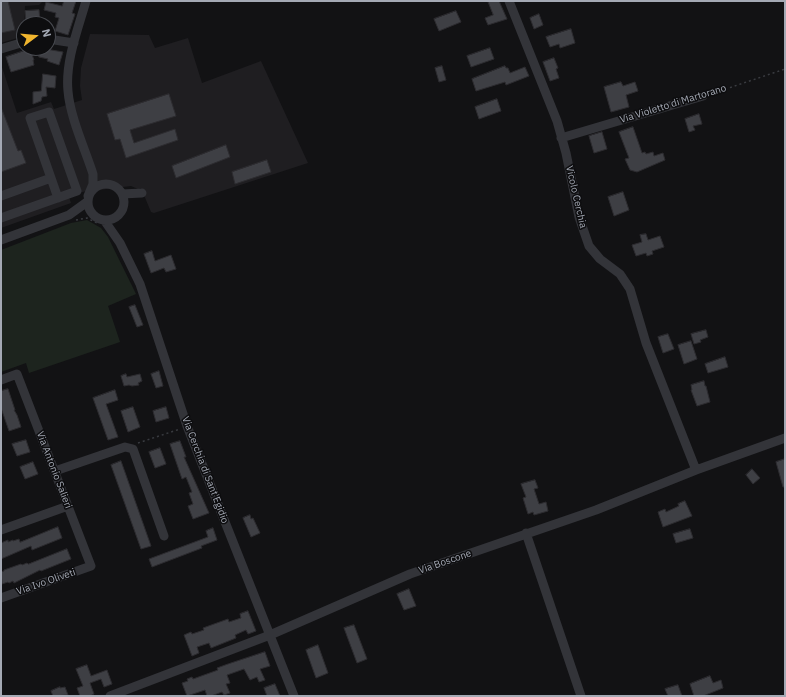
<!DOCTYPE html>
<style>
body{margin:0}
#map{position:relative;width:786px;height:697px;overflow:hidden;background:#121214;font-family:"IBM Plex Sans",sans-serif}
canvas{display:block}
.frame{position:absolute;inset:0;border:2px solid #a4a9b4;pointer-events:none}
.north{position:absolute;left:16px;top:16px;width:40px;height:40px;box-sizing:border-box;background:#0d0d0f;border:1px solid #494b51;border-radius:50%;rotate:74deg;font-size:11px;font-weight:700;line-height:16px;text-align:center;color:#a4a9b4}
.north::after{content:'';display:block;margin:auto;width:14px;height:18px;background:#f0b52e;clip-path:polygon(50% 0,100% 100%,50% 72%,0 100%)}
</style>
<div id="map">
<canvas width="786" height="697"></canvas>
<div class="frame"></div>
<div class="north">N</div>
</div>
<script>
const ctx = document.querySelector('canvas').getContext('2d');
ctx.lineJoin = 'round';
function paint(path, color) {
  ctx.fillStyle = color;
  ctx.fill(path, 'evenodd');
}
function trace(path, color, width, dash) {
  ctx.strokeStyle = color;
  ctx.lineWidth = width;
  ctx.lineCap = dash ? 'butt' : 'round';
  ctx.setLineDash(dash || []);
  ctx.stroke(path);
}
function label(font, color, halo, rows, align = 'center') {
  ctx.font = font + ' "IBM Plex Sans",sans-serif';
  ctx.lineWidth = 3;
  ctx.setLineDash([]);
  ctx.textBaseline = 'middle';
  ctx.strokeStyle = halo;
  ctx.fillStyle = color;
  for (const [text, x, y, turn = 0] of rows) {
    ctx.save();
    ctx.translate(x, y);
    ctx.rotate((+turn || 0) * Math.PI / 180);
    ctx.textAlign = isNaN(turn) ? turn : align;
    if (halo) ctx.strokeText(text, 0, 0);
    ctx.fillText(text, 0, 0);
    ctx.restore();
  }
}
paint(new Path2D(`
 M1 1H43L39 5 25 6 24 36 1 43Z
 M90 34 149 35 155 48 188 38 202 83 261 61 308 163 154 213 151 212 141 188 138 189 131 186 82 192 69 197 71 203 1 228V64L17 113 51 102 54 109 82 100 80 86 81 68Z`), '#1f1e21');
paint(new Path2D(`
 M87 220 101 228 108 237 136 294 108 306 120 342 29 373 26 363 1 372V250L71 223Z`), '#1d241e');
const building = new Path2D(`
 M1 1H8L15 30 1 33Z
 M64 1H76L72 13 75 14 68 35 55 31 59 18 55 17 56 13 44 10 46 2 62 6Z
 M488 1H499L507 19 488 25 485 18 493 15Z
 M39 10 40 21 26 22 25 11Z
 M456 11 461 22 439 31 434 19Z
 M539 14 543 25 534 29 530 18Z
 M571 29 575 43 560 48 559 44 550 47 546 37Z
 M40 48 63 52 59 65 47 61 48 59 39 57Z
 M490 48 494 59 471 67 467 56Z
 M30 49 34 60H33L34 65 11 72 6 57Z
 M554 58 558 68 556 69 559 78 550 81 543 62Z
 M442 66 446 80 439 82 435 68Z
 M505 66 506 68H508L510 73 525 67 529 76 506 85 505 82 476 91 472 79Z
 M43 74 56 76 55 88 46 87 47 96 42 97 41 101 33 104V92L41 91Z
 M621 82 623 86 635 82 638 91 626 95 629 107 611 112 604 87Z
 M169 94 176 116 130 130 134 143 175 129 178 140 126 158 120 139 115 140 107 114Z
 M497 99 501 111 479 119 475 107Z
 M1 107 18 151 21 150 26 163 1 172Z
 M699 114 702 124 693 126 695 130 689 132 685 119Z
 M633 127 642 153 645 152 646 154 653 152 654 156 663 153 665 160 637 172 630 170 625 159 629 158 619 132Z
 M602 132 607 149 594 153 589 136Z
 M226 145 230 157 176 178 172 166Z
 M267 160 271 172 235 184 232 172Z
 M623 192 629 210 614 216 608 197Z
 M646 234 648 240 660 236 664 247 652 251 653 254 647 256 646 253 636 256 632 245 642 242 640 235Z
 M152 251 155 261 171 255 176 269 166 272 164 268 151 273 144 254Z
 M135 305 143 325 137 327 129 307Z
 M706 330 708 337 700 340 701 342 694 344 691 334Z
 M668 334 674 349 663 353 658 337Z
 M691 341 697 359 684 364 678 345Z
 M725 357 728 367 708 373 705 364Z
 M159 371 163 386 156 388 151 374Z
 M126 374 127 377 140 374 142 381 138 383 139 385 132 386 129 385 124 386 121 376Z
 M704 381 705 386H706L710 402 697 406 691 390H692L691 385Z
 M8 389 15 410H14L17 415 21 427 9 431 1 408V391Z
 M115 390 118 400 106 404 118 437 108 440 93 398Z
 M133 407 140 427 128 432 121 411Z
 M166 407 169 418 156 422 153 411Z
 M26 440 30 452 17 456 12 444Z
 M180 441 186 457H184L209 513 193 519 188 506 193 504 189 493 192 492 186 477 182 479 170 444Z
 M160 448 166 464 155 468 149 452Z
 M785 459V487H783L776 462Z
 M121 461 151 546 141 549 111 465Z
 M33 462 38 474 25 479 20 467Z
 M752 469 760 478 753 484 746 475Z
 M535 480 538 488 534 489 539 504 546 502 548 511 534 515 533 512 528 514 523 498 526 497 521 484Z
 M685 501 692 516 663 527 658 512 665 509 666 512 679 506 678 504Z
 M250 515 251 519 253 518 260 533 251 537 243 518Z
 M58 527 62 538 32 550 31 546 1 559V543L8 540V542L13 540V541L19 539 20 542Z
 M213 528 217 540 201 546 202 548 152 567 149 559 208 537 206 531Z
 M690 529 693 538 676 543 673 534Z
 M67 549 71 559 41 571 40 570 14 583 13 581 9 583 8 582 2 584 1 572 4 571V570L21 564 22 565 27 563 28 564Z
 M409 589 416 606 404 610 397 594Z
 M248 611 256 631 248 634 246 630 235 635 236 638 211 648 209 643 197 647 199 653 192 656 184 635 191 632 192 634 204 630 203 628 228 619 229 622 241 618 240 614Z
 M354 625 367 659 357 663 344 628Z
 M318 645 328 673 316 678 306 650Z
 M265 652 270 666 260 669 265 680 259 682 257 677 250 680 244 669 227 675 230 683 226 684 230 693 224 695 222 692 211 696H207L205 690 187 696 182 683 188 681 187 679 192 677 193 679 218 670 217 668 228 664Z
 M87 665 91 676 107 670 112 684 104 687 101 679 90 683 94 694 90 696H80L77 688 83 686 76 669Z
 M710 676 713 683 721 680 723 688 703 696H694L690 684Z
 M275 684 280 696H267L264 688Z
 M678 685 682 696H668L665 689Z
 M60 687V688L65 687 68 695 53 696 51 691Z`);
paint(building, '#3e3f44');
trace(building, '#2d2c30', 1);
trace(new Path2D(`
 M711 94 785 69
 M76 220 87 218 97 223
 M138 443 180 429`), '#393b40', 1.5, [2, 3]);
trace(new Path2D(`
 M86 1C78 29 65 62 68 91 70 117 85 149 93 174V184L88 196
 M509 1 557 121 566 153 579 217 589 246 600 259 620 274 630 289 646 343 696 470
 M48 39 74 43
 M1 49 24 42
 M561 138 703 96
 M88 202a18 18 0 1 1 36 0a18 18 0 1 1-36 0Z
 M122 194 142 193
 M1 196 51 178
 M1 218 77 191 49 112 30 118 58 198
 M104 220 120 243 140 284 187 426 294 696
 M1 240 69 215 87 202
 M1 380 17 374 91 566 1 598
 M55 471 125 447 133 449 164 536
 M1 530 68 506
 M526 533 581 696
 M110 696 270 635 410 574 596 510 696 470 785 438`), '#333439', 9);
label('10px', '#a4a9b4', '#0d0d0f', [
 ["Via Violetto di Martorano",673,104,-17],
 ["Vicolo Cerchia",576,197,77],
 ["Via Antonio Salieri",54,470,69],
 ["Via Cerchia di Sant'Egidio",205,470,69],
 ["Via Boscone",445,562,-19],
 ["Via Ivo Oliveti",46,582,-19]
]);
</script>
